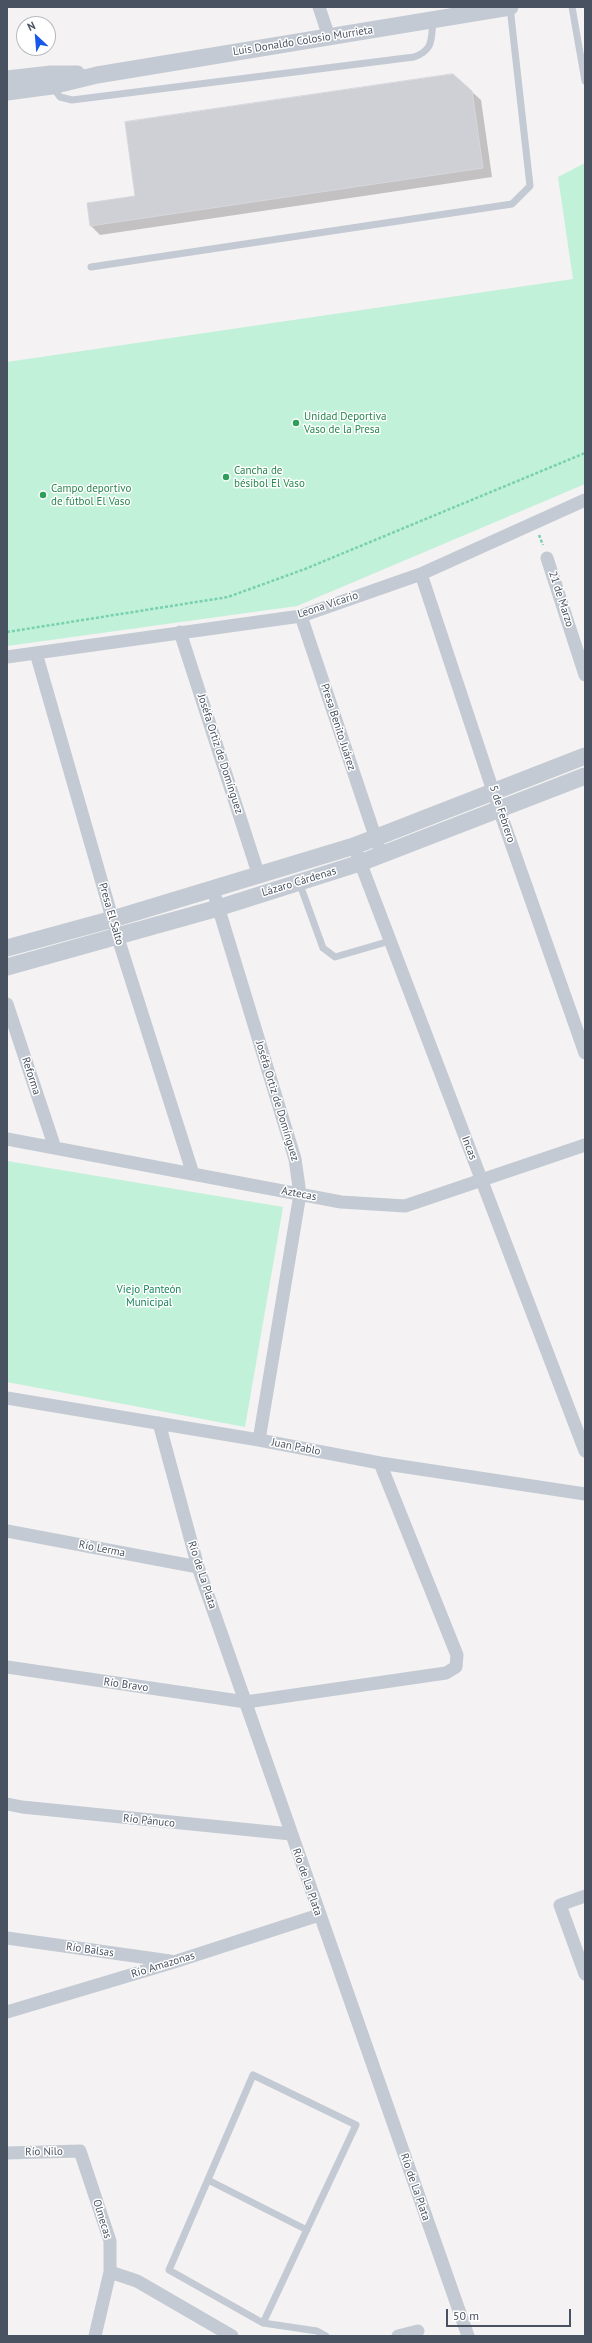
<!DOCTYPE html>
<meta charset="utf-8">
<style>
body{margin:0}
#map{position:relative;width:592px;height:2343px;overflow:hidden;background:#f4f2f2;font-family:"PT Sans",sans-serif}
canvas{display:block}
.frame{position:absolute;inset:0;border:8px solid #495260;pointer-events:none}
.north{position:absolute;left:16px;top:16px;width:40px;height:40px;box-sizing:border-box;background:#fff;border:1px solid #b6babf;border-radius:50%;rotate:334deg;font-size:11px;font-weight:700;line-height:16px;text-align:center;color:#495260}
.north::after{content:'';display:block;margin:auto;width:14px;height:18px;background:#1659ea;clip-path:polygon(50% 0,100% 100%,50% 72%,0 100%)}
.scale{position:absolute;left:446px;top:2309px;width:125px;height:18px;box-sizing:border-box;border:2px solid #495260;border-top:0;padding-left:5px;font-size:12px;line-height:14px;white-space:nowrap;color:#495260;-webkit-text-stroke:3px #fff;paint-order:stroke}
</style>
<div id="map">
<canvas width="592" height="2343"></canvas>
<div class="frame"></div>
<div class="north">N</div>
<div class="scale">50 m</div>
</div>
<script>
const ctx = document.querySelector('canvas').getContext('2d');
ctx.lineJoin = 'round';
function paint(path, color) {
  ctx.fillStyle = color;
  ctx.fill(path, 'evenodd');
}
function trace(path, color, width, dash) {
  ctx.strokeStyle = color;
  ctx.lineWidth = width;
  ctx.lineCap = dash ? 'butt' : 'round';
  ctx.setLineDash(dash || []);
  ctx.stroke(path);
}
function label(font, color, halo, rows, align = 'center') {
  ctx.font = font + ' "PT Sans",sans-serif';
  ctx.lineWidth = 3;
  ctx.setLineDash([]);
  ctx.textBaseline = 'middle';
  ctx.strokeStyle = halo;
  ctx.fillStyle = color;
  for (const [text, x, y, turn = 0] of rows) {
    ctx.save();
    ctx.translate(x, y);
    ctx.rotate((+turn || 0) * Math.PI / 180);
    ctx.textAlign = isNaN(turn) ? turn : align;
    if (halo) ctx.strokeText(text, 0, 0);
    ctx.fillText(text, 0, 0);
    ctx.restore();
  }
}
paint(new Path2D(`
 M585 163V484L297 606 7 646V362L573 279 558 177Z
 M7 1161 283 1207 245 1427 7 1382Z`), '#c1f1d9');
paint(new Path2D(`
 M471 91 481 100 492 177 100 235 91 226 136 196Z`), '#0003');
const building = new Path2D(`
 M453 74 472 91 483 168 90 226 87 203 135 196 125 122Z`);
paint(building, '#ced0d6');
trace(building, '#d6d7dd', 1);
trace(new Path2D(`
 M539 535 543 545
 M7 632 228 597 305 569 585 453`), '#78d0b0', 2.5, [3, 2]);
trace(new Path2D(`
 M572 7 585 81
 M52 86 60 97 72 100 414 57C434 50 431 39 433 20
 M91 267 512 204 530 186 510 7
 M299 882 323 948 335 957 390 941
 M208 2180 307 2230
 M263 2323 356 2125 253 2075 169 2270 263 2323 317 2331 326 2336`), '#c3cad3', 7);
trace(new Path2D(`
 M319 7 329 37
 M547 558 585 675
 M421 574 499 809 585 1053
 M301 616 378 845
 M180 632 259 876
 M36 653 117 935 193 1174
 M7 657 301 616 421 574 585 500
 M354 846 585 1451
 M213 890 295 1159 300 1194 259 1440
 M7 1004 55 1148
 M7 1139 341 1202 405 1206 585 1145
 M7 1398 259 1440 380 1463 585 1494
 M159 1423 198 1567 468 2336
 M7 1531 198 1567
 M7 1667 246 1702 446 1673 456 1667 457 1655 380 1463
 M7 1804 22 1807 291 1834
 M585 1896 560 1905 585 1974
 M7 1938 170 1961
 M7 2012 174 1962 319 1915
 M7 2153 80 2151 110 2241V2272L95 2336
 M110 2272 137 2281 232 2336
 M398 2336 418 2331`), '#c3cad3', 13);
trace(new Path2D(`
 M7 79 51 74H77
 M7 92 52 86 97 75 510 7
 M7 948 113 919 354 846 585 756
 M7 967 218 908 360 863 585 776`), '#c3cad3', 17);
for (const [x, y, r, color] of [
 [296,423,4,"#2e9e5b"],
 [226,477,4,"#2e9e5b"],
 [43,495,4,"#2e9e5b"]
]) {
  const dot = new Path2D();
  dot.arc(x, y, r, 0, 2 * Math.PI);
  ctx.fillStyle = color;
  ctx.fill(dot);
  trace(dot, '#fff', 1.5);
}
label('11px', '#495260', '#fff', [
 ["Luis Donaldo Colosio Murrieta",303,41,-9],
 ["21 de Marzo",561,599,72],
 ["Leona Vicario",328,605,-18],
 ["Presa Benito Juárez",338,727,72],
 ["Joséfa Ortiz de Domínguez",220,754,72],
 ["5 de Febrero",502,814,72],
 ["Lázaro Cárdenas",299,882,-17],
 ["Presa El Salto",111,914,74],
 ["Reforma",31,1076,72],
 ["Joséfa Ortiz de Domínguez",277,1101,73],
 ["Incas",469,1148,69],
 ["Aztecas",299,1194,11],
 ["Juan Pablo",296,1447,11],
 ["Río Lerma",102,1549,11],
 ["Río de La Plata",202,1575,72],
 ["Río Bravo",126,1685,8],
 ["Río Pánuco",149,1821,6],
 ["Río de La Plata",307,1882,71],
 ["Río Balsas",90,1950,8],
 ["Río Amazonas",163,1965,-17],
 ["Río Nilo",44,2152,-1],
 ["Río de La Plata",415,2187,71],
 ["Olmecas",102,2219,73]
]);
label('11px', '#27864d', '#fff', [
 ["Unidad Deportiva",304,417],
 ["Vaso de la Presa",304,430],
 ["Cancha de",234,471],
 ["bésibol El Vaso",234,484],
 ["Campo deportivo",51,489],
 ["de fútbol El Vaso",51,502]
], 'left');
label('11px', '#16855b', '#fff', [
 ["Viejo Panteón",149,1290],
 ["Municipal",149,1303]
]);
</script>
